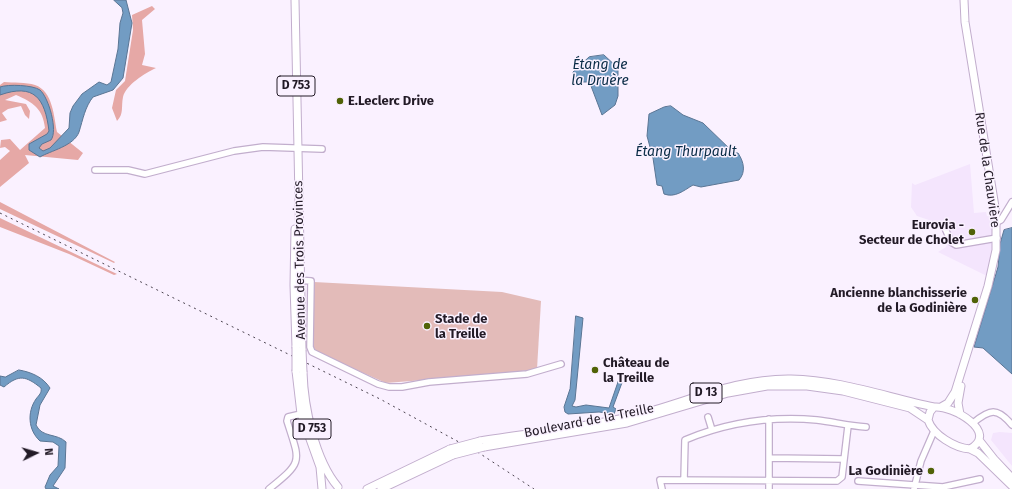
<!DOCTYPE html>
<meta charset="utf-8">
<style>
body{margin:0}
#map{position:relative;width:1012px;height:489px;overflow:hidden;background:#faf1ff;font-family:"Fira Sans",sans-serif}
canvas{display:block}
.north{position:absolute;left:16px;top:433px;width:40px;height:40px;-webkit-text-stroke:3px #faf1ff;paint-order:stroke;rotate:85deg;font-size:11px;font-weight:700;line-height:16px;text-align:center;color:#221a26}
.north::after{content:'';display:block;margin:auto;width:14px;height:18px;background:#221a26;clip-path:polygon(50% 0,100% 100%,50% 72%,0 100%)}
</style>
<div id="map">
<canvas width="1012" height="489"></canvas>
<div class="north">N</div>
</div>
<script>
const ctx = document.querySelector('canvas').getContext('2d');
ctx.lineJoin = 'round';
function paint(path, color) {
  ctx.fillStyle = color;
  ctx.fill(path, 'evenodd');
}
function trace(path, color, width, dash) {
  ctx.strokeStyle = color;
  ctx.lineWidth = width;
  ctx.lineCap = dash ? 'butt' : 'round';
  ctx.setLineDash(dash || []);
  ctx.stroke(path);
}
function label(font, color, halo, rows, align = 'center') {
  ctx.font = font + ' "Fira Sans",sans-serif';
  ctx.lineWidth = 3;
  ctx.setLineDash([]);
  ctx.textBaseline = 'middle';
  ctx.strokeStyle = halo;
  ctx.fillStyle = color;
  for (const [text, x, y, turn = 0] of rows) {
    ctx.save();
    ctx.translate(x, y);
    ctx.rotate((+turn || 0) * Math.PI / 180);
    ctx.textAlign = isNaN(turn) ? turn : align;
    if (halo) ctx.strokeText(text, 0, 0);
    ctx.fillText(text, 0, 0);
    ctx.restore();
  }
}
paint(new Path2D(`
 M970 164 974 213 986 212 987 216 992 217V248L987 276 938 252 946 247 947 242 938 223 917 216 911 207 912 183 915 185Z
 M1000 432 1012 433V466L991 440 993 433Z`), '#f4e5fd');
paint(new Path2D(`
 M314 282 502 292 541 301 537 369 499 374 386 383 314 351Z`), '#e3bbb9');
paint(new Path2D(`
 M152 6 155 9 142 20 145 54 142 65 156 68C145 73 126 85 123 97 121 107 124 114 117 121L112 108 116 90 125 81 133 30 132 15Z
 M4 82C13 83 26 82 35 85 53 91 54 117 57 132L83 153 78 160 25 155 29 163 0 187V160L10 151 5 147 0 148 1 140 10 139 20 150 45 128C43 109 33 102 16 95L5 100 26 104 30 111 29 119 25 115 21 106 8 109 2 113 7 120 0 122V85Z
 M0 202 115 262 114 263 0 209Z
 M0 218 117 274 114 275 69 254 0 227Z`), '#e6a8a6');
const water = new Path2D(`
 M114 0H126L132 23 123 78 113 90 93 97C85 107 83 119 79 132 74 146 50 151 40 157L29 150V144L47 134 49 131C45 98 34 83 0 95V87C8 84 33 85 40 90 49 98 58 131 51 140L42 144 39 148 43 151 50 148 69 128 70 113 73 106 82 94 99 82 107 85 111 82 118 49 120 23 123 13 122 8Z
 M604 55 618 68V96L615 105 602 115 591 86 587 82H574L573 72 589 57Z
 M671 106 683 115 703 123 734 153H738C744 162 746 172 739 180L701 187 693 185C683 191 675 198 664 194L662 186 657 185 653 158 647 136 649 114 664 107Z
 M1012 228V374L983 348 974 347 998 267 1000 244 1004 230Z
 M576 316 583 318 575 400 572 406 576 407 586 405 609 408 619 379 623 380 613 407 616 409 614 414 599 412 568 414 565 412 564 407 570 389Z
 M19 370C31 372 43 377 50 388L40 405 36 425C42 438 57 433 66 442L65 468 53 486 59 489H46L45 487 50 475 58 466 59 446 53 442 40 441C28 430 27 412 36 399 39 395 42 393 41 388 26 376 19 374 4 387L0 385V376L5 377Z`);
paint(water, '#729cc3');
trace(water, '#5a7594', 1);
const minor = new Path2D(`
 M95 170H128L145 174 234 151 263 147 322 149
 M997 222 1001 220 1012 202
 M944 226 951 242 956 245 997 238
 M297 280 311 281 310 347 312 352 378 384 389 387H402L429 382 527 374 561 364
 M708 417 712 430
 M973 423C990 409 997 407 1012 425
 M769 458 844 459
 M684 480 685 440C728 422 772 416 817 420 834 422 849 426 866 427
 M858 481 943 487 980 479
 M269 489C304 461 300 462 287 421L288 417 301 414
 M662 489 660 480 837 481 842 477 848 426
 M769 489V419
 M914 489 921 461 934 431`);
const major = new Path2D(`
 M295 0 302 350
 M295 229 294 285 296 347
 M296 371 301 414 320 467 322 489
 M303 372C304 407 315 460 338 487
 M934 407C952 405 1000 432 970 449 955 448 933 435 928 420L930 412Z
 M941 407 948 403 955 392 988 286 996 250V213L965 22 964 0
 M960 414 958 403 961 386
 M979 440 994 459 1012 478
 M480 441C530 433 583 428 633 416 686 403 735 378 791 379 841 380 886 397 934 407
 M484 447 627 423 728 393 767 386H807L843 391 910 408 928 420
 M970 449 978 453 1012 486
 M367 489 450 449
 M381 489 453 455`);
trace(minor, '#c2aecd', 8);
trace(major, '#c2aecd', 9);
trace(minor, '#fff', 5.5);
trace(major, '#fff', 7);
trace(new Path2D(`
 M0 213 380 399 479 453 534 489`), '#4b434f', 1, [2, 4]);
const majorBridge = new Path2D(`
 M296 347V371
 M302 350 303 372
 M450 449 480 441
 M453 455 484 447`);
trace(majorBridge, '#c2aecd', 9, []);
trace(majorBridge, '#fff', 7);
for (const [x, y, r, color] of [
 [340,101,4,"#506207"],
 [972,232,4,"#506207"],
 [975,300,4,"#506207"],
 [427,326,4,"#506207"],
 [595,370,4,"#506207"],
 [931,471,4,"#506207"]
]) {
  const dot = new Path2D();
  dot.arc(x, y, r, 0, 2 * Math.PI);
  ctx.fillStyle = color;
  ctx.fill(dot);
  trace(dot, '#faf1ff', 1.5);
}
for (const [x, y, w] of [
 [296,86,38],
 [706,393,32],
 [312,429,38]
]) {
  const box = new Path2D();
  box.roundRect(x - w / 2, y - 10, w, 20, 3);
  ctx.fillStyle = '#faf1ff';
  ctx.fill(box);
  trace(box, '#221a26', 1);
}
label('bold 12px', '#221a26', null, [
 ["D 753",296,86],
 ["D 13",706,393],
 ["D 753",312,429]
]);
label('bold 13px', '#221a26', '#faf1ff', [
 ["E.Leclerc Drive",348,101],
 ["Eurovia -",964,225,"right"],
 ["Secteur de Cholet",964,240,"right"],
 ["Ancienne blanchisserie",967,293,"right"],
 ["de la Godinière",967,308,"right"],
 ["Stade de",435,319],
 ["la Treille",435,334],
 ["Château de",603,363],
 ["la Treille",603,378],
 ["La Godinière",923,471,"right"]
], 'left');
label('13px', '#221a26', '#faf1ff', [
 ["Rue de la Chauvière",987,170,82],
 ["Avenue des Trois Provinces",300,260,-91],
 ["Boulevard de la Treille",589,421,-11]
]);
label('italic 14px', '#092b46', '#faf1ff', [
 ["Étang de",600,65],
 ["la Druère",600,81],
 ["Étang Thurpault",686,152]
]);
</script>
